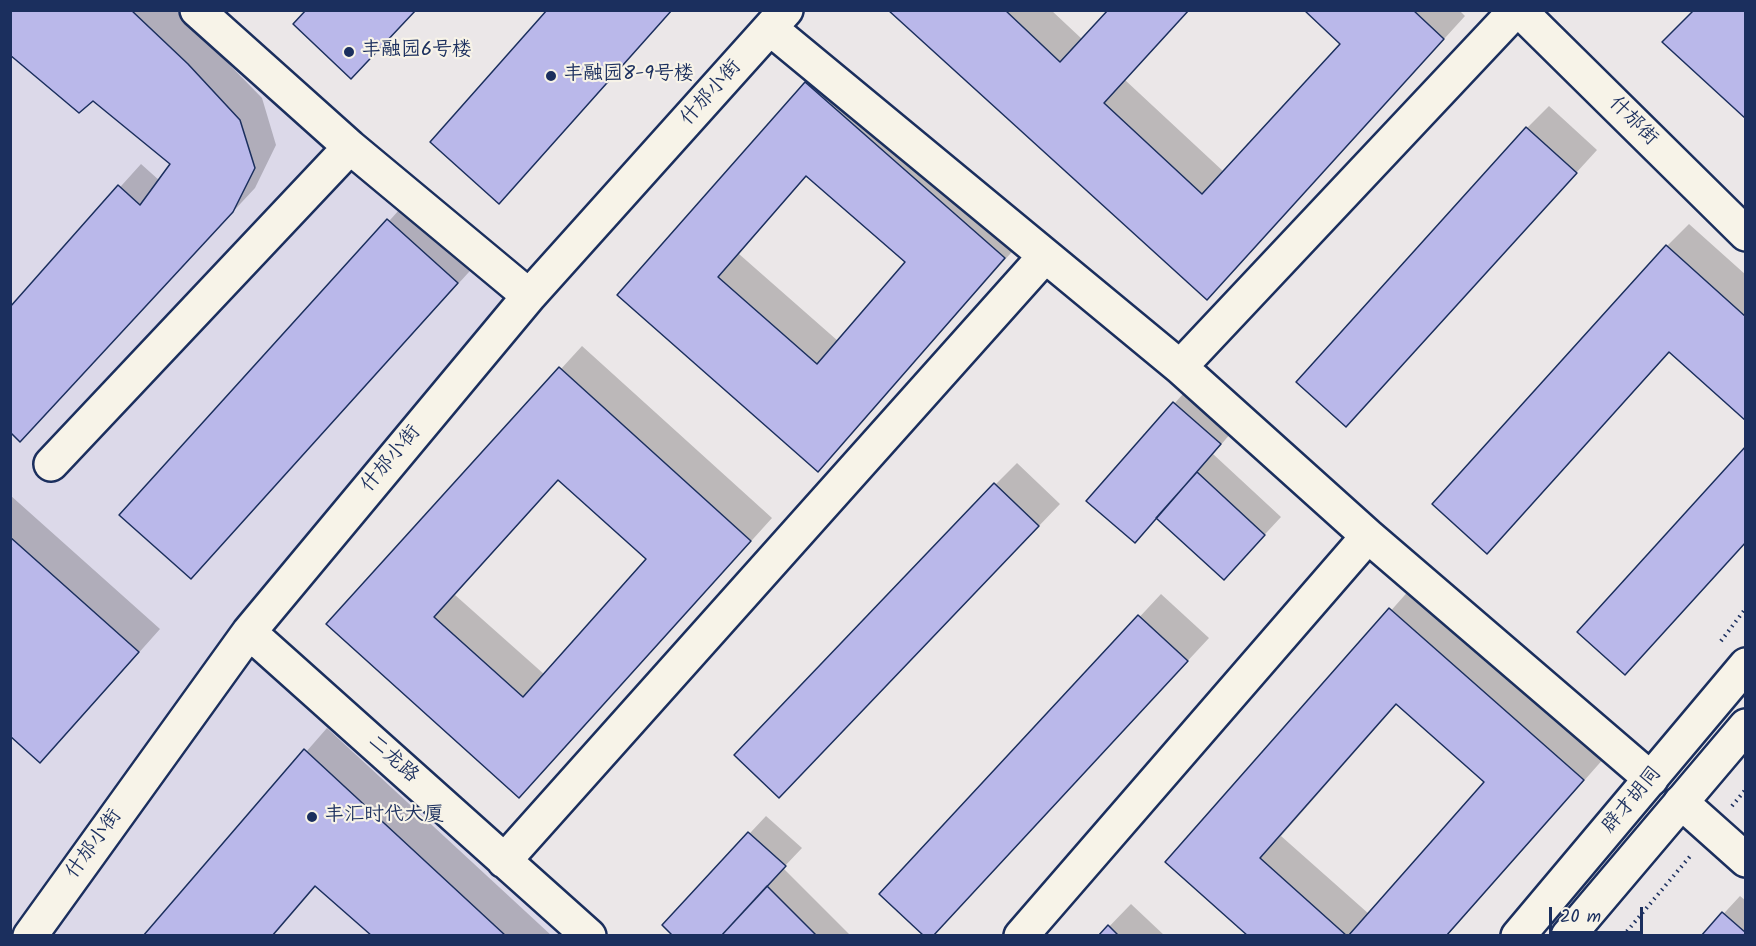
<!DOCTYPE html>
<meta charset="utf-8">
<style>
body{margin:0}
#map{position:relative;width:1756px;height:946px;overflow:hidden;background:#ebe7e8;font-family:Kalam,sans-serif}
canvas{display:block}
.frame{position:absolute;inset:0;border:12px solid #1b2f5e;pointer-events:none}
.scale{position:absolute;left:1549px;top:907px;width:94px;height:27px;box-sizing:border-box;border:3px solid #1b2f5e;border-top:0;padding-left:8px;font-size:18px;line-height:21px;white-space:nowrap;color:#1b2f5e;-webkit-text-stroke:4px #f7f3e8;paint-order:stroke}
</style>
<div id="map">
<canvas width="1756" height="946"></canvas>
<div class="frame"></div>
<div class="scale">20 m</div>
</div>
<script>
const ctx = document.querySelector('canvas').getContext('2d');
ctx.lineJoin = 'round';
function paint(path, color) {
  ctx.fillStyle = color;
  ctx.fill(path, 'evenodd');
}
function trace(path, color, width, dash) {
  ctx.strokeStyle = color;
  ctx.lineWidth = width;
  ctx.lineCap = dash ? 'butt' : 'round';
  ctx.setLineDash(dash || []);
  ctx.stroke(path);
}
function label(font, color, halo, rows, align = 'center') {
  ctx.font = font + ' Kalam,"LXGW WenKai TC",sans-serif';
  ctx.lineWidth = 4.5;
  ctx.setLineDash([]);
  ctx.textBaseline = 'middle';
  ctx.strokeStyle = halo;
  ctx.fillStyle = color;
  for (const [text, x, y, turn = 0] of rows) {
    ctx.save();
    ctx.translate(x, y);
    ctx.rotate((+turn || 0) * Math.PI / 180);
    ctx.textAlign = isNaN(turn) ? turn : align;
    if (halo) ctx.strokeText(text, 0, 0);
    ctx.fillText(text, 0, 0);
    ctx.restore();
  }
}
paint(new Path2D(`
 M10 11H202L529 296 249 632 590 935H11Z`), '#dcd9e9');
paint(new Path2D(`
 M10 10H176L262 98 276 145 255 188 20 440 10 309 141 164 160 181 172 164 93 99Z
 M549 10H672L499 202Z
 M890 10H1051L1083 40 1110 10H1189L1125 80 1224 172 1342 44 1306 10H1459L1465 16 1228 276Z
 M828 61 1026 236 818 470 619 295ZM807 175 907 262 838 341 739 254Z
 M1549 106 1597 150 1346 425 1527 128Z
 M410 198 479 261 191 577 122 515Z
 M1689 224 1746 275V419L1671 351 1487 551 1667 246Z
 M582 346 772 518 541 774 328 624ZM559 479 648 559 545 675 455 595Z
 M1191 385 1237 426 1213 454 1281 517 1241 560 1157 517 1135 541 1088 500Z
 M1017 463 1060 504 801 774 995 485Z
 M10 495 160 629 62 739 10 734Z
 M1412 587 1605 757 1447 936H1250L1167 862ZM1397 704 1486 782 1369 914 1281 836Z
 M1161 594 1209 638 950 916 881 894Z
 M327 728 552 936H375L317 885 273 936H145Z
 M766 816 802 848 783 868 851 936H722L664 925Z
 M1740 896 1746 901V936H1703Z
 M1131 904 1165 936H1100Z`), '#0003');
const building = new Path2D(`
 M10 10H131L188 64 240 120 255 168 233 212 20 442 10 432V307L118 185 140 205 170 164 93 101 79 113 10 55Z
 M306 10H416L351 79 293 24Z
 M547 10H672L499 204 430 142Z
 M888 10H1005L1060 62 1108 10H1189L1104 103 1202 194 1340 44 1304 10H1413L1444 39 1207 300Z
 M1694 10H1746V119L1662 42Z
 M805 82 1005 258 818 472 617 295ZM806 176 905 262 817 364 718 277Z
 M1526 127 1577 173 1346 427 1296 382Z
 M387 219 458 283 191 579 119 515Z
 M1666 245 1746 317V421L1669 352 1487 554 1432 504Z
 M559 367 751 541 519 798 326 624ZM558 480 646 559 523 697 434 617Z
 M1173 402 1221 444 1135 543 1086 501Z
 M1746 446V542L1625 675 1577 632Z
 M1197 472 1265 535 1224 580 1156 518Z
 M994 483 1039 526 779 798 734 755Z
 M10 537 139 652 40 763 10 736Z
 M1389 608 1584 780 1446 936H1348L1484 782 1396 704 1260 858 1347 936H1248L1165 862Z
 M1138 615 1188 661 933 936H924L879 894Z
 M304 749 506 936H372L315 886 272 936H143Z
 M748 832 786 866 721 936H673L662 925Z
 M767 886 817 936H721Z
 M1722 912 1746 933V936H1701Z
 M1108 925 1119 936H1098Z`);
paint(building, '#bab8ea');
trace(building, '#1b2f5e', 1.5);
const minor = new Path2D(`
 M197 10 350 147 529 296
 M1519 10 1746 234
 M771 29 1180 367 1368 536 1651 779
 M1180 367 1516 10
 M51 464 350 147
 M249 632 589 936
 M1681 802 1746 860
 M504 861 1045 256
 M30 936 249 632 529 296 786 10
 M1021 936 1368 536`);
const major = new Path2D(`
 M1518 936 1746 665
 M1568 936 1746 726`);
trace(minor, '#1b2f5e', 38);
trace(major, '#1b2f5e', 38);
trace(new Path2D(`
 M1721 641 1746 608
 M1732 806 1746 789
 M1623 936 1692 854`), '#1b2f5e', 4, [1.5, 4.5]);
trace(minor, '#f7f3e8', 33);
trace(major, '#f7f3e8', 33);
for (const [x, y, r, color] of [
 [349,52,6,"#1b2f5e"],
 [551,76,6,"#1b2f5e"],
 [312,817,6,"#1b2f5e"]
]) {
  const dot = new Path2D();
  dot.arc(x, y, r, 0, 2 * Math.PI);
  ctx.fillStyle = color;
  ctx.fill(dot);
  trace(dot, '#f7f3e8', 2);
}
label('20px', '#1b2f5e', '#f7f3e8', [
 ["丰融园6号楼",361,52],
 ["丰融园8-9号楼",563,76],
 ["丰汇时代大厦",324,817]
], 'left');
label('20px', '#1b2f5e', '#f7f3e8', [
 ["什邡小街",712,94,-48],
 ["什邡街",1632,122,45],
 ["什邡小街",392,460,-50],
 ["二龙路",392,760,42],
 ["辟才胡同",1633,801,-50],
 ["什邡小街",95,845,-54]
]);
</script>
